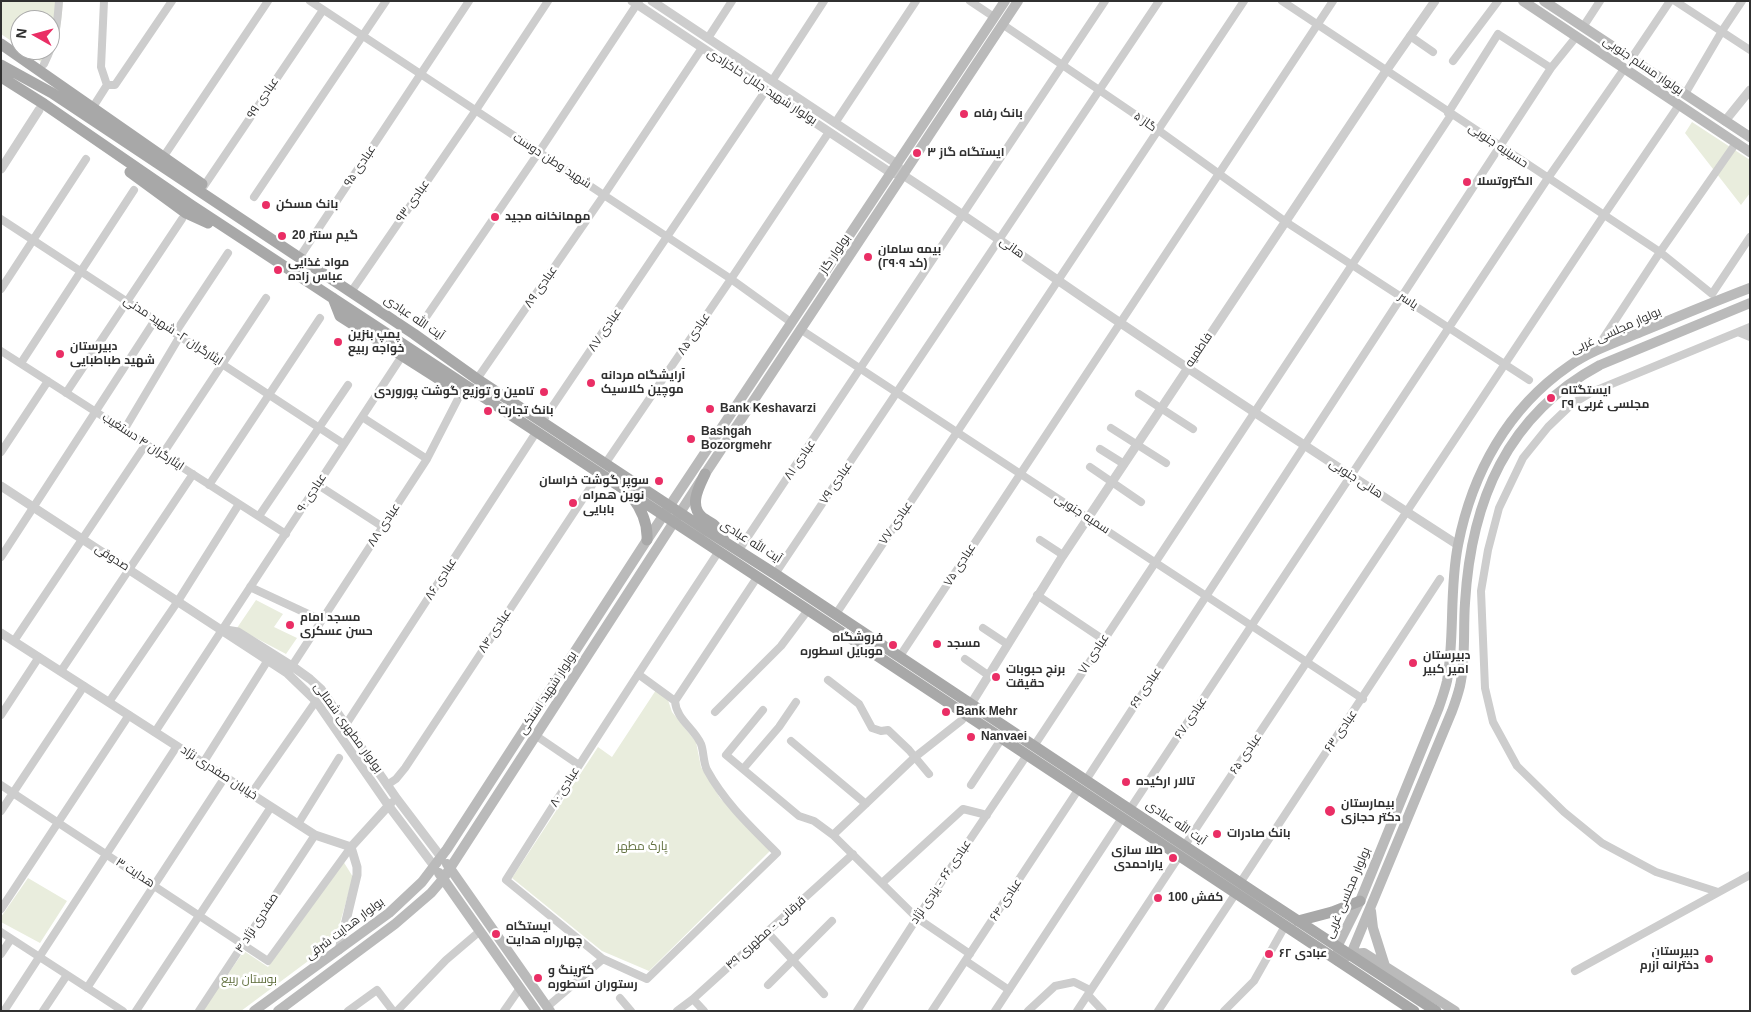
<!DOCTYPE html>
<meta charset="utf-8">
<style>
body{margin:0}
#map{position:relative;width:1751px;height:1012px;overflow:hidden;background:#fff;font-family:Arial,sans-serif}
canvas{display:block}
.frame{position:absolute;inset:0;border:2px solid #303030;pointer-events:none}
.north{position:absolute;left:10px;top:10px;width:50px;height:50px;box-sizing:border-box;background:#fff;border:1px solid #acacac;border-radius:50%;rotate:277deg;font-size:14px;font-weight:700;line-height:20px;text-align:center;color:#303030}
.north::after{content:'';display:block;margin:auto;width:18px;height:22px;background:#ea2e65;clip-path:polygon(50% 0,100% 100%,50% 72%,0 100%)}
</style>
<div id="map">
<canvas width="1751" height="1012"></canvas>
<div class="frame"></div>
<div class="north">N</div>
</div>
<script>
const ctx = document.querySelector('canvas').getContext('2d');
ctx.lineJoin = 'round';
function paint(path, color) {
  ctx.fillStyle = color;
  ctx.fill(path, 'evenodd');
}
function trace(path, color, width, dash) {
  ctx.strokeStyle = color;
  ctx.lineWidth = width;
  ctx.lineCap = dash ? 'butt' : 'round';
  ctx.setLineDash(dash || []);
  ctx.stroke(path);
}
function label(font, color, halo, rows, align = 'center') {
  ctx.font = font + ' Arial,Cairo,sans-serif';
  ctx.lineWidth = 5;
  ctx.setLineDash([]);
  ctx.textBaseline = 'middle';
  ctx.strokeStyle = halo;
  ctx.fillStyle = color;
  for (const [text, x, y, turn = 0] of rows) {
    ctx.save();
    ctx.translate(x, y);
    ctx.rotate((+turn || 0) * Math.PI / 180);
    ctx.textAlign = isNaN(turn) ? turn : align;
    if (halo) ctx.strokeText(text, 0, 0);
    ctx.fillText(text, 0, 0);
    ctx.restore();
  }
}
paint(new Path2D(`
 M1 1H63C61 28 59 42 47 66L24 50H50V20H20V47L1 34Z
 M1692 122 1750 160V193L1741 205 1685 133Z
 M256 600 283 614 274 627 297 638 286 654 237 628Z
 M656 690 668 700 672 712 696 742 701 767 720 798 771 850 649 971 602 951 512 878 598 747 612 757Z
 M343 861 353 877 335 941 241 1011H202L244 951 268 967Z
 M28 878 67 901 40 943 1 922V917Z`), '#e9eddd');
trace(new Path2D(`
 M104 1 101 67 107 85
 M310 1 731 279 792 323
 M970 1 994 17
 M1282 1 1660 252 1712 294 1750 237
 M1675 1 1750 50
 M1002 24 1158 130 1286 222 1529 380
 M1583 27 1600 1
 M1410 36 1433 52
 M708 38 732 1
 M1631 59 1670 1
 M1453 61 1498 1
 M44 64C56 40 57 27 59 1
 M772 81 824 1
 M107 85H115L172 1
 M1685 94 1722 31 1742 1
 M93 107 107 85
 M1448 113 1498 34 1551 68
 M835 123 916 1
 M164 156 268 1
 M204 186 323 10
 M254 197 386 1
 M1 219 344 444
 M299 258 469 1
 M1 289 86 159
 M351 292 476 110 548 1
 M424 320 539 152 639 1
 M800 329 1363 699
 M1738 332 1750 337
 M175 333 228 253
 M1 351 286 534
 M1595 351 1660 252 1736 143
 M21 363 134 190
 M477 379 604 195 702 48
 M66 393 182 219
 M1139 394 1193 429
 M362 417 427 459
 M542 422 766 90
 M1111 428 1166 463
 M124 430 180 336
 M1100 449 1124 464
 M1 452 48 381
 M162 455 266 298
 M605 464 731 279 829 132
 M1090 467 1141 502
 M209 485 320 318
 M318 485 383 527
 M259 516 348 385
 M1040 540 1063 555
 M739 550 1105 1
 M1 557 155 320
 M775 574 1159 1
 M250 587 321 620
 M1037 595 1104 640
 M836 614 1244 1
 M983 628 1007 644
 M14 641 146 444
 M900 656 1333 1
 M965 659 988 675
 M290 669 427 459 461 393V390
 M61 671 193 474
 M638 674 675 701C676 719 694 728 701 744 704 752 703 762 707 770 725 803 751 827 777 853L647 979 603 959 506 880C576 769 647 660 719 551
 M828 680 859 704 872 728 881 731 888 730 909 750 929 774
 M675 701 758 576
 M109 702 178 601 239 504
 M763 710 726 755 799 816 814 821 833 835 917 918 970 954
 M715 712 781 646 808 610
 M1 715 39 657
 M345 726 537 431
 M155 732 402 356
 M535 735 579 765
 M791 741 866 804
 M1034 746 1451 115
 M203 763 268 660
 M743 769 779 727 796 702
 M1086 780 1551 68 1576 37
 M1 785 268 961 351 847
 M387 785 396 779 405 768 600 473
 M971 785 1002 738
 M251 794 316 701
 M1130 809 1548 178 1624 69
 M1 811 84 686
 M298 824 339 758
 M833 835 915 757 962 720
 M1185 845 1604 215 1679 105
 M882 883 963 809 987 815
 M1240 883 1440 579
 M1718 892 1656 872 1602 843 1564 812 1517 766 1493 722 1485 688 1481 591 1488 550 1499 508 1523 458 1548 427 1572 404 1592 392 1750 327
 M1 909 129 715
 M1 932 123 1011
 M767 932 824 994
 M1 954 11 939
 M966 961 1009 990
 M1575 971 1750 875
 M768 985 832 921
 M87 988 225 777
 M1088 995 1103 1011
 M620 998 631 1011
 M693 999 704 1011
 M547 1007 603 959
 M4 1011 177 746
 M43 1011 67 975
 M136 1011 271 807
 M199 1011 315 835
 M348 1011 377 990 393 1011
 M397 1011 446 960 480 931
 M504 1011 520 988
 M677 1011 693 999 853 854
 M857 1011 917 918 1027 755
 M932 1011 1078 790
 M995 1011 1122 818
 M1028 1011 1055 986 1074 982 1090 990
 M1077 1011 1180 855
 M1158 1011 1236 893
 M1224 1011 1254 981 1285 926`), '#cdcdcd', 8);
trace(new Path2D(`
 M632 1 891 173 903 175C977 223 1049 275 1122 324 1233 399 1345 472 1458 545
 M652 1 897 164 900 170
 M1725 121 1750 90
 M1 169 39 110
 M1 486 287 673 316 701 388 805 434 866
 M226 630 238 632 292 666 310 679 321 689 397 799 441 857
 M1 633 315 835 351 847
 M971 704 1062 557 1386 71 1435 1
 M351 847 391 803
 M339 950 357 875V867L351 847`), '#cdcdcd', 9);
trace(new Path2D(`
 M1523 1 1750 152
 M1544 1 1750 137
 M1750 288C1713 302 1677 317 1641 332 1617 342 1590 351 1569 366 1508 408 1472 473 1458 545 1449 590 1455 637 1447 681 1445 690 1442 698 1439 707L1360 901 1338 945V961L1351 954 1452 711C1455 703 1458 694 1460 686 1466 659 1463 630 1465 603 1471 501 1507 415 1600 365L1750 303
 M447 864 550 1011
 M439 873 536 1011
 M1371 911 1373 928 1385 966
 M1351 954 1364 953 1455 1011
 M254 1011 389 913 422 882 447 849 647 540 1005 1
 M278 1011 395 924 431 893 443 879 705 474 1018 1`), '#bababa', 10);
trace(new Path2D(`
 M1 44 202 184
 M1 65 52 93 414 334 477 379 706 530 775 574 1257 894 1436 1011
 M1 77 44 104 191 205 808 610 1414 1011
 M130 172 186 213 208 223
 M333 298 340 316 461 393
 M705 474C699 487 688 506 703 518 707 521 713 523 716 527 720 531 721 536 724 540
 M632 497C642 510 648 524 647 540
 M1298 921 1332 912 1360 901`), '#a8a8a8', 11);
for (const [x, y, r, color] of [
 [964,114,5,"#ea2e65"],
 [917,153,5,"#ea2e65"],
 [1467,182,5,"#ea2e65"],
 [266,205,5,"#ea2e65"],
 [495,217,5,"#ea2e65"],
 [282,236,5,"#ea2e65"],
 [868,257,5,"#ea2e65"],
 [278,270,5,"#ea2e65"],
 [338,342,5,"#ea2e65"],
 [60,354,5,"#ea2e65"],
 [591,383,5,"#ea2e65"],
 [544,392,5,"#ea2e65"],
 [1551,398,5,"#ea2e65"],
 [710,409,5,"#ea2e65"],
 [488,411,5,"#ea2e65"],
 [691,439,5,"#ea2e65"],
 [659,481,5,"#ea2e65"],
 [573,503,5,"#ea2e65"],
 [290,625,5,"#ea2e65"],
 [937,644,5,"#ea2e65"],
 [893,645,5,"#ea2e65"],
 [1413,663,5,"#ea2e65"],
 [996,677,5,"#ea2e65"],
 [946,712,5,"#ea2e65"],
 [971,737,5,"#ea2e65"],
 [1126,782,5,"#ea2e65"],
 [1330,811,6,"#ea2e65"],
 [1217,834,5,"#ea2e65"],
 [1173,858,5,"#ea2e65"],
 [1158,898,5,"#ea2e65"],
 [496,934,5,"#ea2e65"],
 [1269,954,5,"#ea2e65"],
 [1709,959,5,"#ea2e65"],
 [538,978,5,"#ea2e65"]
]) {
  const dot = new Path2D();
  dot.arc(x, y, r, 0, 2 * Math.PI);
  ctx.fillStyle = color;
  ctx.fill(dot);
  trace(dot, '#fff', 2);
}
label('12px', '#303030', '#fff', [
 ["بولوار مسلم جنوبی",1643,66,34],
 ["بولوار شهید جلال خاکزادی",762,87,33],
 ["عبادی ۹۹",263,98,-56],
 ["گاز ۵",1145,122,35],
 ["حسینیه جنوبی",1498,146,34],
 ["شهید وطن دوست",552,161,33],
 ["عبادی ۹۵",360,166,-56],
 ["عبادی ۹۳",413,201,-55],
 ["هانی",1012,248,35],
 ["بولوار گاز",835,254,-56],
 ["عبادی ۸۹",541,287,-55],
 ["یاسر",1408,301,33],
 ["آیت الله عبادی",414,318,34],
 ["عبادی ۸۷",605,330,-56],
 ["ایثارگران ۲- شهید مدنی",173,331,33],
 ["بولوار مجلسی غربی",1616,331,-24],
 ["عبادی ۸۵",694,334,-56],
 ["فاطمیه",1199,350,-56],
 ["ایثارگران ۴ دستغیب",143,442,33],
 ["عبادی ۸۱",800,460,-56],
 ["هانی جنوبی",1356,479,33],
 ["عبادی ۷۹",836,483,-56],
 ["عبادی ۹۰",312,493,-57],
 ["سمیه جنوبی",1082,514,33],
 ["عبادی ۷۷",896,523,-56],
 ["عبادی ۸۸",384,525,-57],
 ["آیت الله عبادی",751,542,32],
 ["صدوقی",112,558,33],
 ["عبادی ۷۵",960,565,-57],
 ["عبادی ۸۶",441,579,-57],
 ["عبادی ۸۴",495,631,-57],
 ["عبادی ۷۱",1094,654,-57],
 ["عبادی ۶۹",1146,688,-57],
 ["بولوار شهید استکی",548,693,-57],
 ["عبادی ۶۷",1191,718,-56],
 ["بولوار مطهری شمالی",348,728,54],
 ["عبادی ۶۳",1341,731,-56],
 ["عبادی ۶۵",1246,754,-56],
 ["خیابان صفدری نژاد",219,773,33],
 ["عبادی ۸۰",565,787,-58],
 ["آیت الله عبادی",1176,823,34],
 ["هدایت ۳",135,873,33],
 ["عبادی ۶۶ - یزدی نژاد",941,882,-56],
 ["بولوار مجلسی غربی",1348,893,-67],
 ["عبادی ۶۴",1006,900,-57],
 ["صفدری نژاد ۴",257,923,-57],
 ["بولوار هدایت شرقی",345,929,-37],
 ["قرقانی - مطهری ۴۹",766,933,-42]
]);
label('bold 12px', '#303030', '#fff', [
 ["بانک رفاه",974,114],
 ["ایستگاه گاز ۳",927,153],
 ["الکتروتسلا",1477,182],
 ["بانک مسکن",276,205],
 ["مهمانخانه مجید",505,217],
 ["گیم سنتر 20",292,236],
 ["بیمه سامان",878,250],
 ["(کد ۲۹۰۹)",878,264],
 ["مواد غذایی",288,263],
 ["عباس زاده",288,277],
 ["پمپ بنزین",348,335],
 ["خواجه ربیع",348,349],
 ["دبیرستان",70,347],
 ["شهید طباطبایی",70,361],
 ["آرایشگاه مردانه",601,376],
 ["موچین کلاسیک",601,390],
 ["ایستگتاه",1561,391],
 ["مجلسی غربی ۲۹",1561,405],
 ["تامین و توزیع گوشت پوروردی",534,392,"right"],
 ["Bank Keshavarzi",720,409],
 ["بانک تجارت",498,411],
 ["Bashgah",701,432],
 ["Bozorgmehr",701,446],
 ["سوپر گوشت خراسان",649,481,"right"],
 ["نوین همراه",583,496],
 ["بابایی",583,510],
 ["مسجد امام",300,618],
 ["حسن عسکری",300,632],
 ["فروشگاه",883,638,"right"],
 ["موبایل اسطوره",883,652,"right"],
 ["مسجد",947,644],
 ["دبیرستان",1423,656],
 ["امیر کبیر",1423,670],
 ["برنج حبوبات",1006,670],
 ["حقیقت",1006,684],
 ["Bank Mehr",956,712],
 ["Nanvaei",981,737],
 ["تالار ارکیده",1136,782],
 ["بیمارستان",1341,804],
 ["دکتر حجازی",1341,818],
 ["بانک صادرات",1227,834],
 ["طلا سازی",1163,851,"right"],
 ["یاراحمدی",1163,865,"right"],
 ["کفش 100",1168,898],
 ["ایستگاه",506,927],
 ["چهارراه هدایت",506,941],
 ["دبیرستان",1699,952,"right"],
 ["دخترانه آزرم",1699,966,"right"],
 ["عبادی ۶۲",1279,954],
 ["کترینگ و",548,971],
 ["رستوران اسطوره",548,985]
], 'left');
label('12px', '#5e6d3b', '#fff', [
 ["پارک مطهر",642,847],
 ["بوستان ربیع",249,980]
]);
</script>
